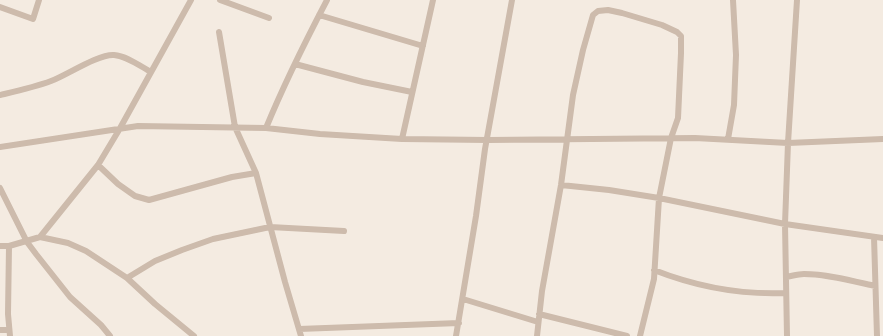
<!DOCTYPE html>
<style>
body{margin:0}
canvas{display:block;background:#f4ebe1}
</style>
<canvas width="883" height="336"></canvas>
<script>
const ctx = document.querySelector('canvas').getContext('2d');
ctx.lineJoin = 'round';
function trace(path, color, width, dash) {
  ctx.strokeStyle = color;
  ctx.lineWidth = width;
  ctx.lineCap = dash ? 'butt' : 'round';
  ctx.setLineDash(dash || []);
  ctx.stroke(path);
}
trace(new Path2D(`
 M220 0 269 18
 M0 7 33 19 39 0
 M319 15 423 46
 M219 32 235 127 256 173 285 282 301 336
 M295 64 363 82 412 92
 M0 95C17 91 35 87 51 81 67 75 98 54 114 55 127 56 140 66 151 72
 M266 128C284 84 305 42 327 0
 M402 139 433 0
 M728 139 734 105 736 55 733 0
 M0 147 138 126 266 128 320 134 402 139 488 140 695 138 788 143 883 139
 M98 165 118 184 135 196 149 200 232 177 256 173
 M561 185 609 190 659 198 785 224 883 238
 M0 188 27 242 36 254 70 297 101 325 110 336
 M40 237 98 165 119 130 191 0
 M874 237 877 336
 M0 246H9L40 237 68 243 86 251 127 278 155 304 194 336
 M9 246 8 314 10 336
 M654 270C697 287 739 295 786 293
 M786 277C792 276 798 274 804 274 827 274 853 281 875 286
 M127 278 155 261 182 250 213 239 270 227 344 231
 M463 299 538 322
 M539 314 627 336
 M299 329 459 323
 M0 330H9
 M456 336 476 216 485 149 512 0
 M537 336 542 291 561 185 573 95 583 50 593 15 598 11 608 10 622 13 662 25 677 32 681 36V53L678 118 671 138 659 198 654 279 640 336
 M787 336 785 224 788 143 797 0`), '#cdbbac', 6);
</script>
